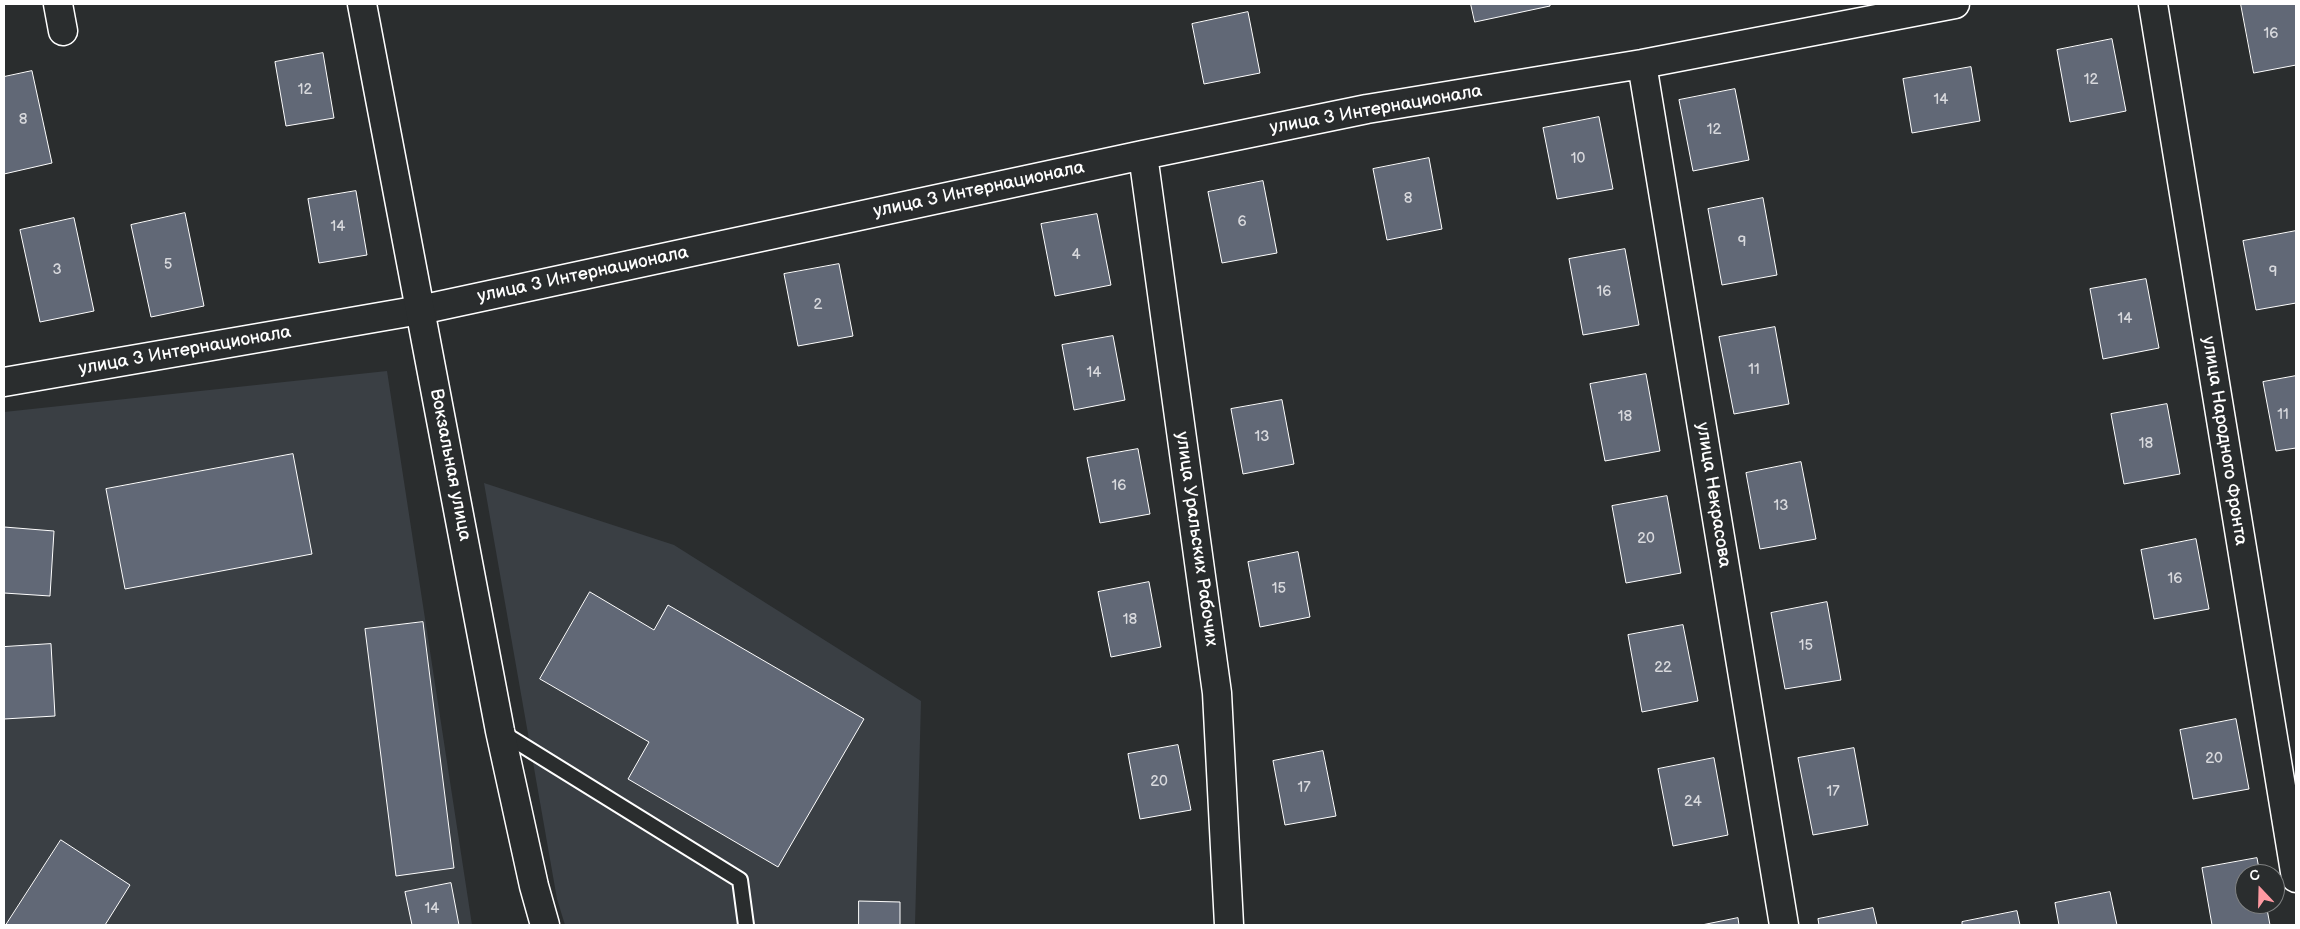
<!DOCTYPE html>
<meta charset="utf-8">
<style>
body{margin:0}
#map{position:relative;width:2300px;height:929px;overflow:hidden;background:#2a2d2e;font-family:"Balsamiq Sans",sans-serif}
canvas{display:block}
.frame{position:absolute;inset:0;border:5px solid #fff;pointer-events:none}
.north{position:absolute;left:2235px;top:864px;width:50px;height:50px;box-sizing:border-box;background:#2a2d2e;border:1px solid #7f8182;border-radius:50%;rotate:339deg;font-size:14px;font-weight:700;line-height:20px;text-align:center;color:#fff}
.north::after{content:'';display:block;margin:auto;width:18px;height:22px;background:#ff9aa2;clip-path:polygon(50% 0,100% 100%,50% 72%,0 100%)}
</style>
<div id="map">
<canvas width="2300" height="929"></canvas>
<div class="frame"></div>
<div class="north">С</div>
</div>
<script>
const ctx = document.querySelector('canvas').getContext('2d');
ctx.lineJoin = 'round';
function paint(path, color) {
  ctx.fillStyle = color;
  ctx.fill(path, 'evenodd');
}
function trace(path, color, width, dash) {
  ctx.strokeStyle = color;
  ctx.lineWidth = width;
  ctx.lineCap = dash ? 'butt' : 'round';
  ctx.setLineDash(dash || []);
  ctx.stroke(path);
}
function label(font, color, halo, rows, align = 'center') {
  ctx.font = font + ' "Balsamiq Sans",sans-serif';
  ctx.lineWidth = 4;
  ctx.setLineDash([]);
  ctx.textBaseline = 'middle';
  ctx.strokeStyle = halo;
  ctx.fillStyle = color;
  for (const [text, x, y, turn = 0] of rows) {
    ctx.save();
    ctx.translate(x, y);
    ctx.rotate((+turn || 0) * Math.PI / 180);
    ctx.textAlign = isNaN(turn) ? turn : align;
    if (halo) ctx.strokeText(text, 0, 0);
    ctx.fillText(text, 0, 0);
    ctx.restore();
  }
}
paint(new Path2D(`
 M387 371 472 925H4V412Z
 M484 483 674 545 921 701 915 925H565L557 899Z`), '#3a3f44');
const building = new Path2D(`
 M1471 4H1550V6L1475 22Z
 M2241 4H2296V65L2254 73Z
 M1248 12 1260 73 1204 84 1192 24Z
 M2112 39 2126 111 2070 122 2057 50Z
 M323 53 334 118 286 126 275 62Z
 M1971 67 1980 121 1912 133 1903 79Z
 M32 71 52 163 4 174V77Z
 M1735 89 1749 160 1693 171 1679 100Z
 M1599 117 1613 189 1557 199 1543 128Z
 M1429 158 1442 229 1387 240 1373 169Z
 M1263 181 1277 253 1222 263 1208 192Z
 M356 191 367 255 319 263 308 199Z
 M1763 198 1777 275 1722 285 1708 209Z
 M185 213 204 306 151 317 131 225Z
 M1097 214 1111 285 1055 296 1041 224Z
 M74 218 94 311 40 322 20 230Z
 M2296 231V303L2256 310 2243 241Z
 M1625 249 1639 325 1583 335 1569 259Z
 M839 264 853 336 798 346 784 274Z
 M2146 279 2159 348 2103 359 2090 289Z
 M1775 327 1789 404 1734 414 1719 337Z
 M1113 336 1125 400 1074 410 1062 345Z
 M1646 374 1660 451 1605 461 1590 384Z
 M2296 376V448L2276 451 2263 382Z
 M1282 400 1294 464 1243 474 1231 409Z
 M2167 404 2180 474 2124 484 2111 414Z
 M1138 449 1150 514 1100 523 1087 458Z
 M293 454 312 554 125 589 106 489Z
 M1801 462 1816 539 1760 549 1746 473Z
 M1667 496 1681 573 1626 583 1612 506Z
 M4 527 54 531 50 596 4 593Z
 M2196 539 2209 609 2154 619 2141 550Z
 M1298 552 1310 617 1260 627 1248 562Z
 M1149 582 1161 647 1111 657 1098 592Z
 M590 592 654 630 668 605 864 719 778 867 628 779 649 742 540 679Z
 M1827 602 1841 680 1785 689 1771 613Z
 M423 622 454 868 396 876 365 629Z
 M1683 625 1698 701 1642 712 1628 635Z
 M51 644 55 716 4 719V647Z
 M2236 719 2249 789 2193 799 2180 730Z
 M1178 745 1191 810 1140 819 1128 754Z
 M1854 748 1868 825 1813 835 1798 758Z
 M1323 751 1336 816 1285 825 1273 761Z
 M1714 758 1728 835 1673 846 1658 769Z
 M61 840 130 885 105 925H6Z
 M2257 858 2260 874H2245V904H2266L2270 925H2212L2202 868Z
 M451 883 459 925H412L405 892Z
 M2110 892 2117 925H2059L2055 903Z
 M859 901 900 902V925H859Z
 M1873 908 1877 925H1819L1818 919Z
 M2017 911 2020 925H1962V922Z
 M1738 918 1739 925H1702Z`);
paint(building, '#616876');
trace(building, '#fff', 1);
const service = new Path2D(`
 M501 732 740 880 746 925`);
const minor = new Path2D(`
 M58 4 63 31
 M2153 4 2296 878
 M1642 64 1784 925
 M1143 155 1217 693 1229 925
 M4 382 420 310 1143 155 1367 109 1642 64 1955 4`);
const secondary = new Path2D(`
 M362 4 500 731 534 886 545 925`);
trace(service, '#fff', 18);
trace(minor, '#fff', 31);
trace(secondary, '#fff', 31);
trace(service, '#2a2d2e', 14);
trace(minor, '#2a2d2e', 28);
trace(secondary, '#2a2d2e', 28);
label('15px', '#d8d9dd', null, [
 ["16",2271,34],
 ["12",2091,80],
 ["12",305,90],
 ["14",1941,100],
 ["8",23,120],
 ["12",1714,130],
 ["10",1578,159],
 ["8",1408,199],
 ["6",1242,222],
 ["14",338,227],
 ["9",1742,242],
 ["4",1076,255],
 ["5",168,265],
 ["3",57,270],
 ["9",2273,272],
 ["16",1604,292],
 ["2",818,305],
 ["14",2125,319],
 ["11",1754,370],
 ["14",1094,373],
 ["11",2283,415],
 ["18",1625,417],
 ["13",1262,437],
 ["18",2146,444],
 ["16",1119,486],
 ["13",1781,506],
 ["20",1646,539],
 ["16",2175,579],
 ["15",1279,589],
 ["18",1130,620],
 ["15",1806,646],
 ["22",1663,668],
 ["20",2214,759],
 ["20",1159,782],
 ["17",1304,788],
 ["17",1833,792],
 ["24",1693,802],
 ["14",432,909]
]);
label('18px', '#fff', '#2a2d2e', [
 ["улица 3 Интернационала",1376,110,-10],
 ["улица 3 Интернационала",979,190,-12],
 ["улица 3 Интернационала",583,275,-12],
 ["улица 3 Интернационала",185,351,-10],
 ["улица Народного Фронта",2224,441,81],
 ["Вокзальная улица",450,465,79],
 ["улица Некрасова",1713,495,81],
 ["улица Уральских Рабочих",1196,539,82]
]);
</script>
